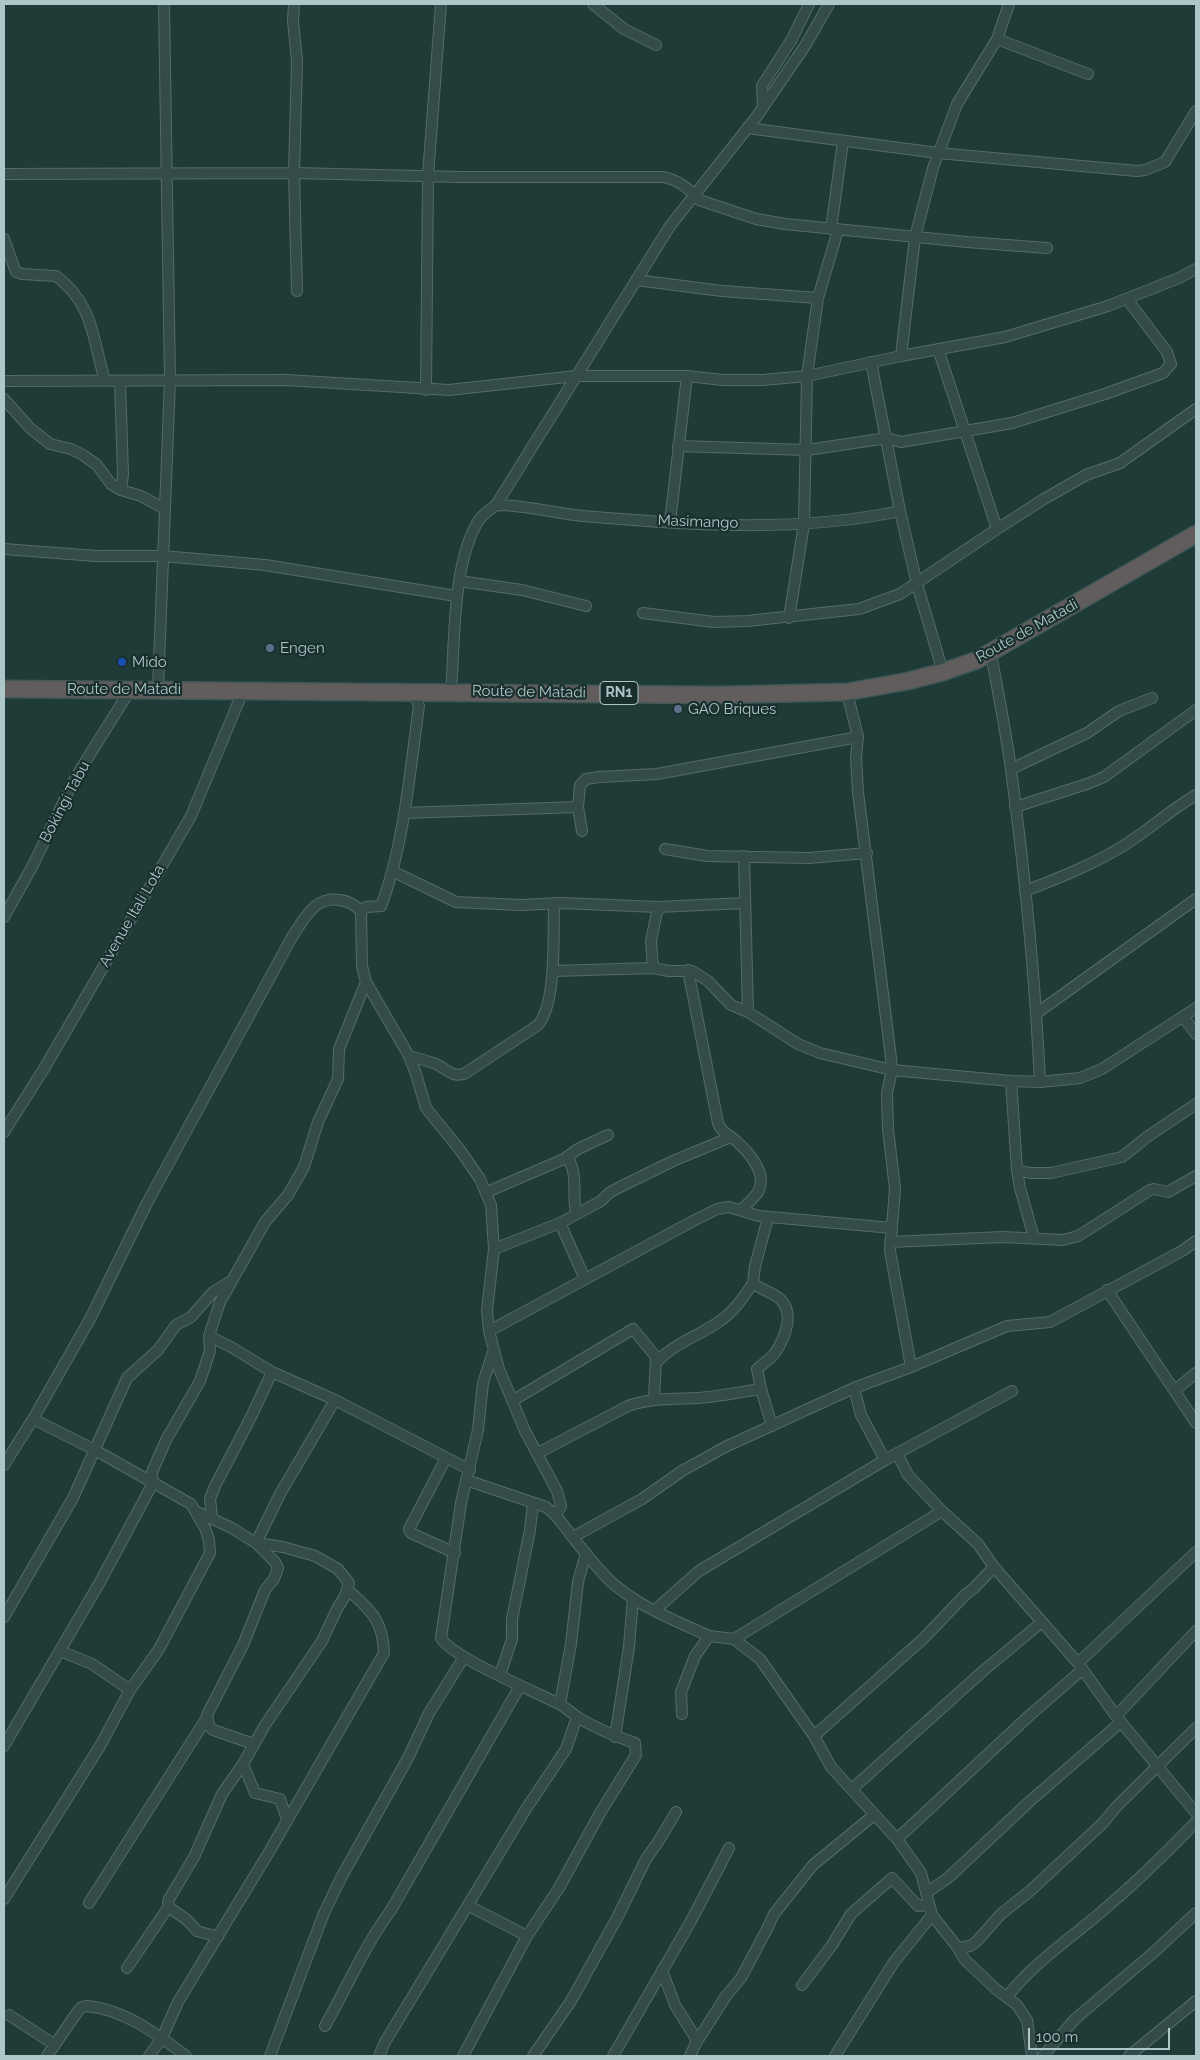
<!DOCTYPE html>
<style>
body{margin:0}
#map{position:relative;width:1200px;height:2060px;overflow:hidden;background:#1f3b38;font-family:Raleway,sans-serif}
canvas{display:block}
.frame{position:absolute;inset:0;border:5px solid #adc7c6;pointer-events:none}
.scale{position:absolute;left:1028px;top:2028px;width:142px;height:22px;box-sizing:border-box;border:2px solid #adc7c6;border-top:0;padding-left:6px;font-size:15px;line-height:18px;white-space:nowrap;color:#adc7c6;-webkit-text-stroke:4px #182f2e;paint-order:stroke}
</style>
<div id="map">
<canvas width="1200" height="2060"></canvas>
<div class="frame"></div>
<div class="scale">100 m</div>
</div>
<script>
const ctx = document.querySelector('canvas').getContext('2d');
ctx.lineJoin = 'round';
function trace(path, color, width, dash) {
  ctx.strokeStyle = color;
  ctx.lineWidth = width;
  ctx.lineCap = dash ? 'butt' : 'round';
  ctx.setLineDash(dash || []);
  ctx.stroke(path);
}
function label(font, color, halo, rows, align = 'center') {
  ctx.font = font + ' Raleway,sans-serif';
  ctx.lineWidth = 4.5;
  ctx.setLineDash([]);
  ctx.textBaseline = 'middle';
  ctx.strokeStyle = halo;
  ctx.fillStyle = color;
  for (const [text, x, y, turn = 0] of rows) {
    ctx.save();
    ctx.translate(x, y);
    ctx.rotate((+turn || 0) * Math.PI / 180);
    ctx.textAlign = isNaN(turn) ? turn : align;
    if (halo) ctx.strokeText(text, 0, 0);
    ctx.fillText(text, 0, 0);
    ctx.restore();
  }
}
const minor = new Path2D(`
 M294 4 293 21 297 61 294 173 297 291
 M593 4 624 29 656 45
 M997 39 1088 74
 M763 107 762 86 792 39 809 4
 M747 128 938 153 1137 171 1145 170 1165 162 1196 111
 M4 174 294 173 460 177H664C677 180 690 189 699 200L756 219 785 224 967 242 1047 248
 M831 229 843 141
 M4 239 16 272 22 274 56 276C94 304 93 341 105 381
 M636 280 722 291 818 298
 M938 349 997 529
 M901 356 915 237 933 168 957 104 997 39 1009 4
 M871 362 900 511 917 584 943 672
 M4 381 287 380 449 390 576 376H687L723 380H762L807 376 901 356 1005 337 1108 306 1179 278 1196 269
 M120 381 123 474 121 490 141 496 165 509
 M426 390 428 175 441 4
 M4 399 30 428 50 444 71 449 83 455 97 465 111 484 121 490
 M678 446 807 450 887 438 901 442 1012 423 1105 394 1163 373 1171 364 1167 352 1127 299
 M496 505C525 505 554 513 583 516 688 525 796 533 900 511
 M670 522 687 376
 M4 549 96 556H163L265 565 456 596
 M459 581 522 590 586 606
 M643 613 714 622 747 621 859 609 900 594 997 529 1044 499 1086 475 1120 463 1196 409
 M789 618 804 524 807 376 818 298 838 230
 M991 654C998 692 1006 731 1011 770 1025 873 1035 978 1040 1082
 M158 689 170 380 164 4
 M451 691C455 642 452 562 479 520 483 514 491 509 496 505L670 226 757 116 805 46 829 4
 M847 692 858 737 856 758 858 792 891 1058 892 1070 887 1093 888 1129 895 1189 890 1251 911 1367
 M1011 769 1087 733 1119 711 1152 698
 M1015 807 1087 784 1104 777 1196 710
 M404 813 578 807
 M582 831 578 807 580 785 586 779 599 777 657 774 858 737
 M665 849 707 856 809 858 867 853
 M744 856 748 1012
 M392 871 456 902 521 905 562 903 658 907
 M1025 891C1059 878 1092 865 1123 846 1149 830 1170 810 1196 795
 M361 911 362 966 366 982 409 1056 416 1074 426 1108 460 1150 480 1179 491 1205 494 1249 487 1310 489 1331 499 1369 525 1431 557 1491 561 1506 556 1514
 M4 917 33 865 74 780 130 690
 M653 968 651 941 658 907 745 903
 M688 970 718 1123C721 1132 728 1134 735 1140 747 1150 767 1172 759 1190 756 1197 747 1204 741 1210
 M553 971 653 968 669 971H692L708 981 731 1005 748 1012 798 1044 820 1053 892 1070 1011 1081 1040 1082 1080 1078 1102 1069 1196 1008
 M1037 1013 1196 899
 M1184 1018 1196 1034
 M409 1056C418 1058 427 1061 436 1064 447 1069 451 1077 464 1074L538 1025C557 1003 553 933 554 903
 M1011 1081 1017 1170 1020 1188 1034 1238
 M4 1132 45 1067 191 816 243 691
 M564 1159 578 1149 608 1135
 M1017 1170 1030 1173H1051L1122 1157 1147 1137 1196 1104
 M487 1192 564 1159 569 1160C578 1176 572 1195 576 1212
 M768 1218 755 1266 753 1283C761 1290 772 1292 780 1299 795 1313 785 1338 775 1353 770 1359 763 1364 757 1369L761 1389 772 1426
 M560 1223 585 1279
 M890 1242 1003 1237 1063 1240 1078 1236 1091 1228 1150 1190 1154 1189 1168 1192 1196 1176
 M494 1249 560 1223 601 1201 609 1193 618 1188 673 1161 731 1137
 M1107 1290 1196 1423
 M489 1331 693 1221 717 1209 729 1207 759 1216 892 1228
 M209 1336 231 1347 272 1372 335 1400 470 1470
 M656 1363C673 1344 696 1337 717 1323 733 1313 743 1298 753 1283
 M854 1388 861 1415 885 1460
 M1175 1390 1196 1373
 M512 1401 633 1329 656 1357 654 1399
 M538 1453 628 1406C650 1398 672 1399 696 1398 717 1397 739 1392 761 1389
 M897 1453 908 1475 942 1511 978 1544 994 1567 1078 1663 1116 1716 1196 1813
 M446 1458 409 1529 411 1533 455 1553
 M4 1465 33 1419 90 1319 147 1203 292 937C305 918 314 896 340 900 350 902 353 904 361 911L366 907 381 906C404 846 410 770 419 706L414 692
 M466 1480 546 1507C559 1516 564 1527 574 1539 584 1552 595 1565 606 1577 634 1605 674 1620 709 1636L695 1656 681 1692 682 1714
 M197 1512 230 1527 256 1543 283 1547 315 1556 338 1569 349 1583 345 1596 337 1609 322 1641 265 1725 243 1764 222 1794 194 1857 169 1899 168 1903 170 1908 187 1920 197 1931 218 1937
 M212 1518 210 1499 215 1486 251 1417 272 1372
 M573 1537 642 1499 682 1471 725 1447 854 1388 911 1367 1007 1326 1050 1322 1182 1251 1196 1241
 M655 1610 699 1571 885 1460 1012 1391
 M4 1617 73 1498 127 1378 158 1350 176 1325 191 1317 213 1292 231 1281
 M709 1636 734 1639 760 1659 814 1736 831 1767 897 1839 921 1873 932 1915 958 1948 970 1946 976 1942 1001 1914 1030 1891 1103 1823 1116 1807 1196 1728
 M734 1639 942 1511
 M60 1651 92 1664 130 1690
 M1078 1663 1196 1552
 M500 1675 512 1639V1619L530 1530 533 1503
 M560 1704 571 1644 578 1582 586 1553
 M1116 1716 1196 1631
 M814 1736 924 1638 965 1595 974 1588 994 1567
 M615 1737 629 1647 633 1598
 M254 1744 213 1730 209 1726 207 1715 243 1645 265 1590 274 1579 278 1568 275 1562 256 1543 280 1494 335 1400
 M4 1746 100 1582 153 1483 152 1472 166 1440 200 1381 210 1351 209 1336 220 1302 265 1222 288 1195 304 1167 318 1122 338 1079 339 1049 366 982
 M243 1764 255 1793 280 1799 287 1819
 M852 1789 983 1671 1042 1622
 M897 1839 1030 1715 1082 1670
 M926 1893 948 1878 1029 1802 1121 1722
 M4 1899 100 1746 130 1690 159 1649 210 1553 209 1540 205 1528 191 1504 95 1450 33 1419
 M89 1903 206 1719
 M469 1906 527 1936
 M958 1948 964 1959 997 1990 1017 2005 1027 2020 1032 2056
 M127 1968 169 1906
 M662 1970 675 2005 695 2037 696 2043 690 2056
 M802 1985 832 1945 851 1914 892 1878 918 1906 929 1905
 M1007 1997C1032 1964 1070 1939 1101 1912 1136 1883 1165 1854 1196 1822
 M9 2015 55 2045
 M325 2026C347 1987 365 1945 391 1910L520 1686
 M696 2043 726 1996 741 1978 768 1927 774 1914 813 1865 874 1815
 M47 2056 78 2011 82 2007 86 2006C124 2009 157 2034 186 2056
 M149 2056 162 2038 178 2002 269 1852 384 1653C383 1621 371 1610 348 1590
 M270 2056 324 1913 342 1876 408 1758 429 1713 464 1657
 M379 2056 385 2042 526 1809 566 1749 577 1717
 M463 2056 527 1936 559 1888 600 1813 636 1755 635 1743C615 1736 594 1728 576 1716 570 1712 564 1706 557 1703 534 1691 453 1658 441 1638L461 1503 478 1430 483 1383 493 1352
 M533 2056 571 2001 617 1918 646 1859 658 1842 676 1812
 M613 2056 691 1921 729 1848
 M835 2056 894 1962 932 1915
 M1043 2056 1075 2019 1153 1953 1196 1913
 M1129 2056 1196 2001`);
const trunk = new Path2D(`
 M4 689 718 695 847 692 908 681 943 672 977 660 1196 534`);
trace(minor, '#536b6a', 12);
trace(trunk, '#405857', 19);
trace(minor, '#334b49', 10);
trace(trunk, '#625d5d', 16);
for (const [x, y, r, color] of [
 [270,648,5,"#5c6f8a"],
 [122,662,5,"#1a4fb4"],
 [678,709,5,"#5c6f8a"]
]) {
  const dot = new Path2D();
  dot.arc(x, y, r, 0, 2 * Math.PI);
  ctx.fillStyle = color;
  ctx.fill(dot);
  trace(dot, '#182f2e', 2);
}
for (const [x, y, w] of [
 [619,693,38]
]) {
  const box = new Path2D();
  box.roundRect(x - w / 2, y - 11.5, w, 23, 4);
  ctx.fillStyle = '#182f2e';
  ctx.fill(box);
  trace(box, '#adc7c6', 1);
}
label('bold 14px', '#adc7c6', null, [
 ["RN1",619,693]
]);
label('15px', '#adc7c6', '#182f2e', [
 ["Masimango",698,522,2],
 ["Route de Matadi",1027,631,-29],
 ["Route de Matadi",124,689],
 ["Route de Matadi",529,692,1],
 ["Bokingi Tabu",65,802,-62],
 ["Avenue Itali Lota",132,916,-60]
]);
label('15px', '#adc7c6', '#182f2e', [
 ["Engen",280,648],
 ["Mido",132,662],
 ["GAO Briques",688,709]
], 'left');
</script>
